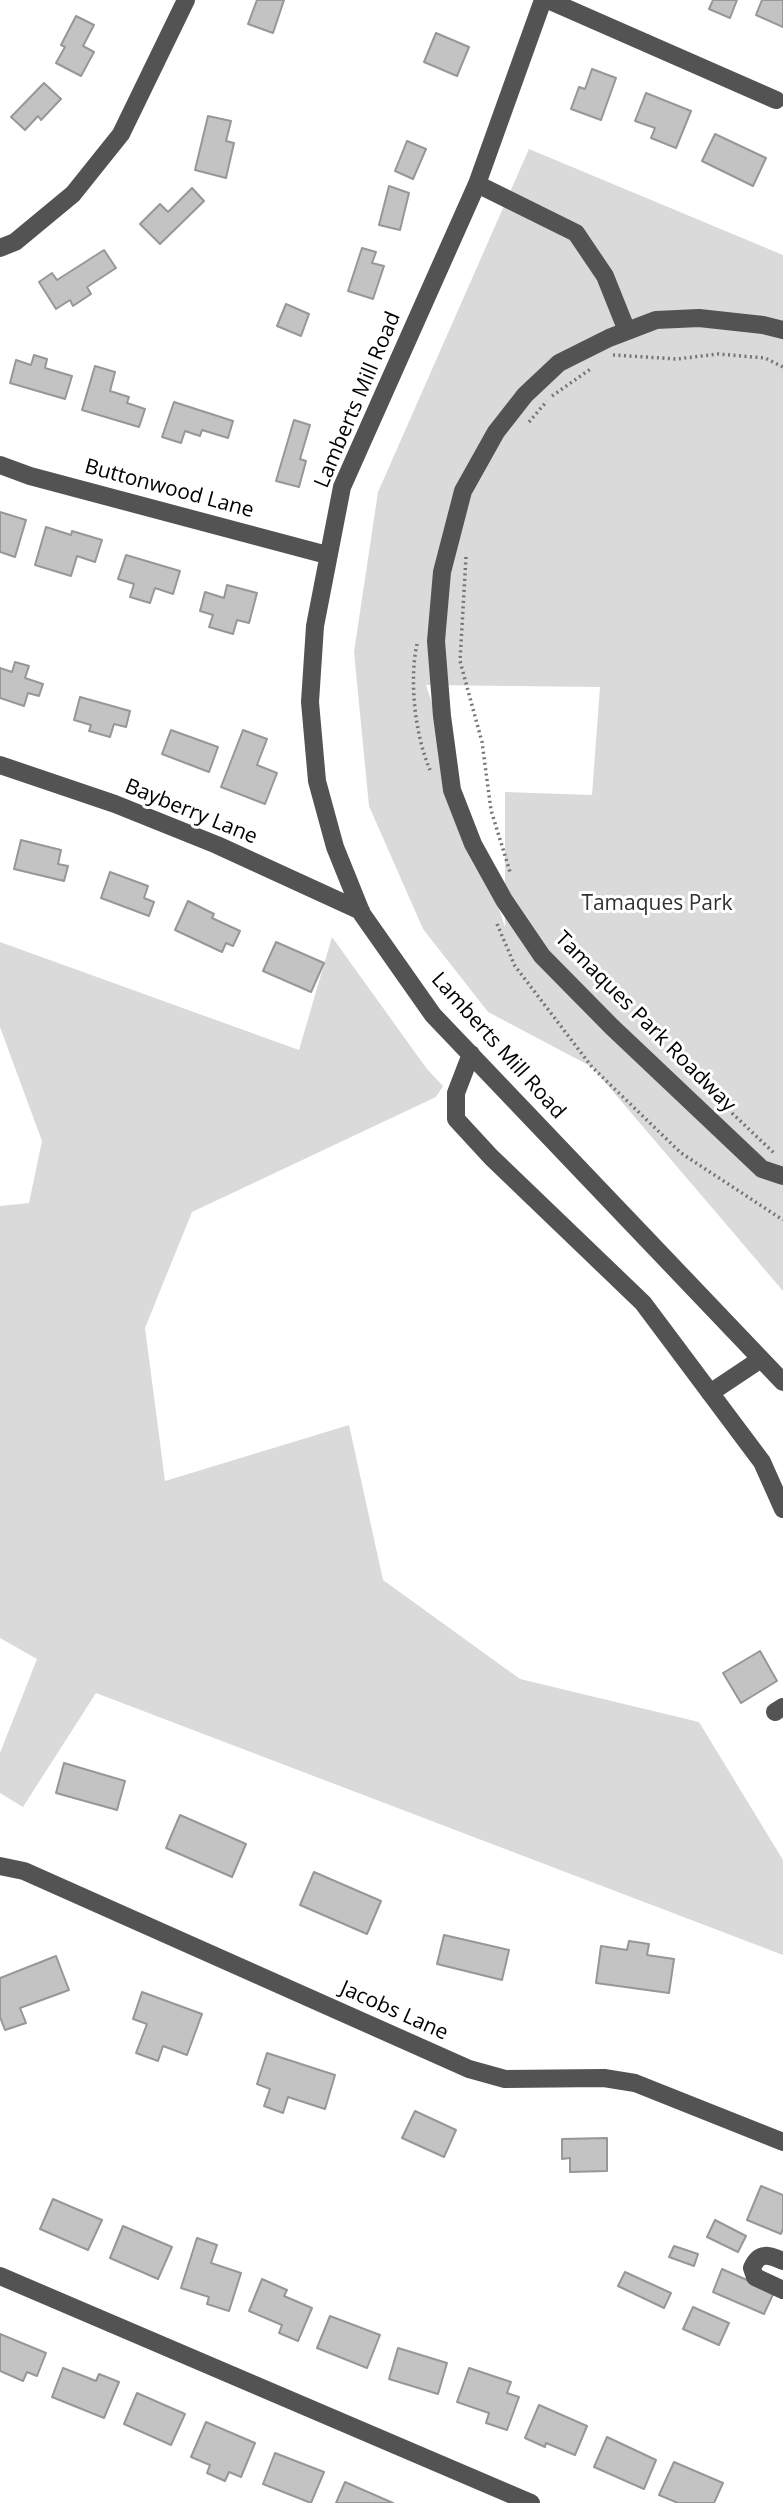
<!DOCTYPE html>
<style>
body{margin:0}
canvas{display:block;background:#fff}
</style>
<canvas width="783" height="2503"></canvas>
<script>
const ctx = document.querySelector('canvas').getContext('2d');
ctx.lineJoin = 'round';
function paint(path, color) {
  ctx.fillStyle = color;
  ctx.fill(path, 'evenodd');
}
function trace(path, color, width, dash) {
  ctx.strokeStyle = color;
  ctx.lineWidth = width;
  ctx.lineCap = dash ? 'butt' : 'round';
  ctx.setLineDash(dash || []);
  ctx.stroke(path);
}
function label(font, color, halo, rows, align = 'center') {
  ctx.font = font + ' "Open Sans",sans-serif';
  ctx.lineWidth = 6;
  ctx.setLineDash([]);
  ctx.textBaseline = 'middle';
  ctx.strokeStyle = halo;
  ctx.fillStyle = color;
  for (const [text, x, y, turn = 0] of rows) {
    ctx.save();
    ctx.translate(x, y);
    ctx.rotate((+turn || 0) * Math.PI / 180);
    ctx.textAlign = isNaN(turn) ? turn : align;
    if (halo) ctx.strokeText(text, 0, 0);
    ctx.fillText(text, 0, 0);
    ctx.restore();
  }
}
paint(new Path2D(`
 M529 149 783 255V1291L592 1067 488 1012 423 929 369 806 354 652 378 492ZM426 685 600 687 592 795 505 792V927Z
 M332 937 427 1069 443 1086 436 1097 192 1212 145 1328 165 1481 349 1425 383 1580 520 1679 699 1722 783 1860V1955L96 1693 23 1807 0 1793V1753L37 1659 0 1638V1206L29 1203 42 1141 0 1027V942L299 1050Z`), '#dadada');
const building = new Path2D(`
 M257 0H284L273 33 248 24Z
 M713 0H737L730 18 709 9Z
 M762 0H783V27L756 15Z
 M76 16 94 25 83 46 94 52 81 76 56 63 65 47 61 45Z
 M436 33 469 47 457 76 424 62Z
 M592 69 616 78 601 120 571 109 579 87 585 89Z
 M44 83 61 99 41 120 38 116 25 130 11 117Z
 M646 93 691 111 676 148 651 138 655 128 635 121Z
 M208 116 231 121 226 141 234 143 226 178 195 170Z
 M715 134 766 158 753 186 702 161Z
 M407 141 426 149 413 179 395 171Z
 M389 186 409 193 400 230 379 225Z
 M192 188 204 201 160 244 140 224 160 204 168 212Z
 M362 248 376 252 372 263 384 266 373 299 348 291Z
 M104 250 116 268 87 287 91 294 73 306 70 300 56 309 39 282 52 273 57 280Z
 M286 304 309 314 301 336 277 326Z
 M34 355 47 359 45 368 72 376 65 399 10 383 16 360 31 365Z
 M95 366 115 372 110 391 129 397 127 403 145 409 139 427 82 410Z
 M174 402 233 421 228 438 202 430 200 436 185 431 181 443 162 437Z
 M294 420 310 425 300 459 306 461 299 487 276 481Z
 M0 512 26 520 15 557 0 552Z
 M46 527 71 535 72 531 102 540 95 562 77 556 71 576 35 565Z
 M126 555 180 571 173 594 155 588 150 603 130 597 134 584 118 579Z
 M227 585 257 593 249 623 237 620 233 634 209 627 213 615 200 611 205 592 224 598Z
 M15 662 29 666 25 678 43 684 39 696 28 693 24 706 0 698V668L12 672Z
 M80 697 130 711 126 727 114 724 110 737 89 731 91 725 74 720Z
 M171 730 218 747 209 772 162 754Z
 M243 730 267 739 257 765 277 773 265 804 221 787Z
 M21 840 61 850 58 864 68 866 64 881 14 869Z
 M110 872 148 886 144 898 154 902 149 916 101 898Z
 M188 901 214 914 212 918 240 931 233 946 226 943 222 952 175 930Z
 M276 942 324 963 311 992 263 971Z
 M760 1651 777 1681 741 1703 723 1673Z
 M64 1763 125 1781 117 1810 56 1793Z
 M180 1815 246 1844 232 1877 166 1848Z
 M314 1872 381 1901 367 1934 300 1905Z
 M444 1935 509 1950 502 1980 437 1964Z
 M629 1941 649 1944 647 1955 674 1959 669 1993 596 1983 601 1946 627 1950Z
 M56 1956 69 1990 20 2008 26 2023 5 2030 0 2017V1978Z
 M142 1992 202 2014 187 2055 163 2046 158 2061 136 2053 147 2024 133 2019Z
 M267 2053 335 2075 325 2109 288 2097 283 2113 264 2106 270 2089 257 2084Z
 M415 2111 456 2130 444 2157 402 2138Z
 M607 2138V2171L570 2172V2158L562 2159V2139Z
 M761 2186 783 2195V2228L781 2234 747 2220Z
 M53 2199 102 2220 88 2250 40 2229Z
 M715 2220 746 2236 738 2252 707 2237Z
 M123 2226 172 2247 158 2279 110 2258Z
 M197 2238 217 2245 211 2263 241 2273 229 2311 207 2304 209 2297 181 2288Z
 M674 2246 698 2254 694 2266 669 2257Z
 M722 2269 774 2292 764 2314 713 2292Z
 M625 2272 671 2293 664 2308 618 2286Z
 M262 2279 287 2290 284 2296 312 2308 298 2341 279 2333 282 2325 249 2311Z
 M693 2307 729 2323 719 2345 683 2329Z
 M330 2316 380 2335 367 2368 317 2348Z
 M0 2334 46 2353 37 2376 27 2372 23 2381 0 2371Z
 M398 2348 447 2363 438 2394 389 2379Z
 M63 2368 96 2381 99 2374 119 2382 104 2418 52 2397Z
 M469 2368 511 2382 507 2393 519 2397 507 2430 486 2423 489 2413 457 2402Z
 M137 2393 185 2414 171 2445 124 2424Z
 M539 2405 587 2426 575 2455 546 2443 545 2447 525 2438Z
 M206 2422 255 2443 241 2477 229 2472 225 2481 207 2473 210 2465 191 2457Z
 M607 2437 656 2460 644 2489 594 2467Z
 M275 2453 324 2472 311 2503 263 2484Z
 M674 2462 723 2483 714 2503H678L659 2495Z
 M345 2482 393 2503H336Z`);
paint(building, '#c3c3c3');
trace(building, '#979797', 2);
trace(new Path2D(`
 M613 355 677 359 718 354 765 358 783 367
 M552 396 592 368
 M529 422 547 401
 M466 557 460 661 482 742 491 810 510 872
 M417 644C409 681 415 735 430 770
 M497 924 515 966 592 1067 681 1153 783 1220
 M696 1079 774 1153`), '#757575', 3.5, [2, 3.5]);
trace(new Path2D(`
 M543 0 477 184 342 487 315 626 310 702 317 781 335 847 362 914 433 1015 783 1382
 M548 0 776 100
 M477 184 576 233 605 276 627 331
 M0 248 15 242 73 194 121 134 186 0
 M783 330 763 325 699 318 656 320 609 338 559 363 525 395 496 432 463 491 442 572 436 641 442 716 452 790 473 844 504 900 542 956 612 1027 762 1169 783 1176
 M0 465 30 476 327 555
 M0 765 115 804 217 845 361 911
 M471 1054 456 1093V1119L491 1157 643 1303 762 1462 783 1509
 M710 1393 761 1359
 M775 1712 783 1707
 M0 1866 24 1871 469 2069 505 2079 604 2078 635 2083 783 2142
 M783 2261C769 2255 759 2251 752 2268L755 2277 783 2290
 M0 2276 531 2503`), '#535353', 18);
label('21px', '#000', '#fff', [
 ["Lamberts Mill Road",358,400,-67],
 ["Buttonwood Lane",169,489,15],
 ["Bayberry Lane",191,812,22],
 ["Tamaques Park Roadway",645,1022,45],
 ["Lamberts Mill Road",498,1046,48],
 ["Jacobs Lane",394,2011,24]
]);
label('21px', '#313131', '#fff', [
 ["Tamaques Park",657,904]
]);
</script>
